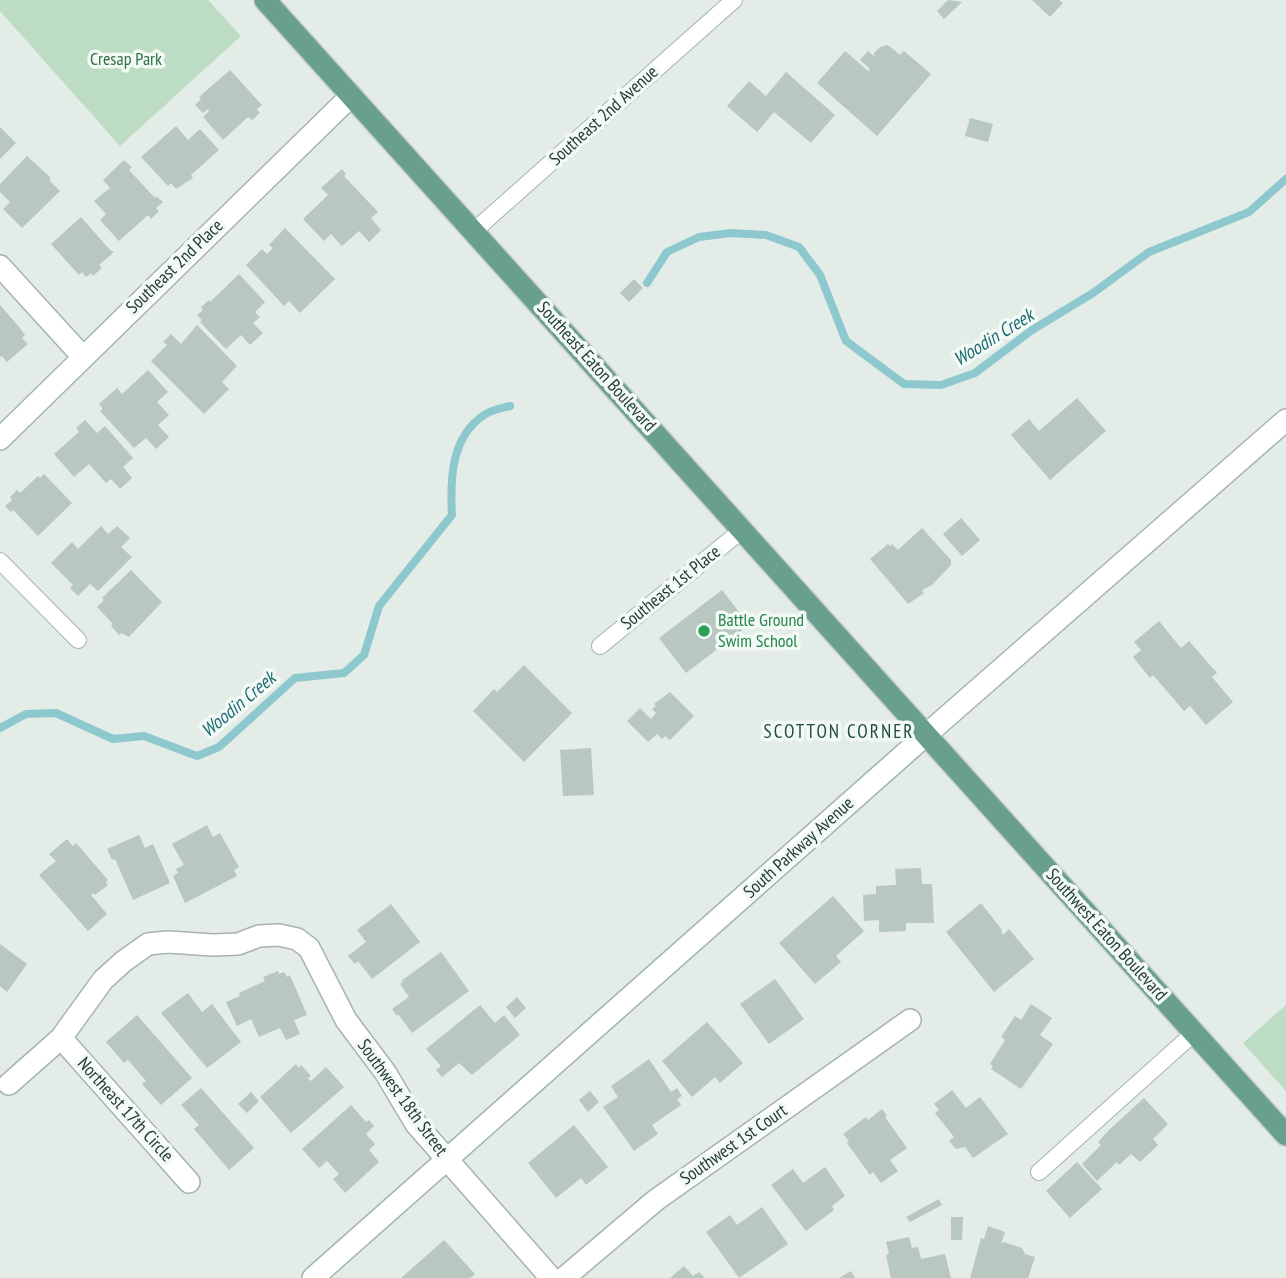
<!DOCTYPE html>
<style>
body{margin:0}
canvas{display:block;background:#e3ece7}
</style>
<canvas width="1286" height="1278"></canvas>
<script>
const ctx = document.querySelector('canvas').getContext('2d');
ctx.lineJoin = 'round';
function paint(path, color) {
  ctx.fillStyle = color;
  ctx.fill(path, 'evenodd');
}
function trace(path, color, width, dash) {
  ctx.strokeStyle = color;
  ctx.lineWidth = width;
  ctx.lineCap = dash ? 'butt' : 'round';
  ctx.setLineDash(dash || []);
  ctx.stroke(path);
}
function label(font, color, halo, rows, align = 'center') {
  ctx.font = font + ' "PT Sans Narrow",sans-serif';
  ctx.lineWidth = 7;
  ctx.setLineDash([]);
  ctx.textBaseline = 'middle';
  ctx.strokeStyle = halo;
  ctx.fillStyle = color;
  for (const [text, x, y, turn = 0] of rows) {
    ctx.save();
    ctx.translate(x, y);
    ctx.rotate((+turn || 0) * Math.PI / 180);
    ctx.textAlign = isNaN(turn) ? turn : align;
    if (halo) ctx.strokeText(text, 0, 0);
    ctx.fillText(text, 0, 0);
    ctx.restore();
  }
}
paint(new Path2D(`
 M0 0H208L241 36 120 146 0 11Z
 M1286 1005V1091L1243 1043Z`), '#bcdcc3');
trace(new Path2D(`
 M647 283 667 252 699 237 731 233 766 235 799 247 820 275 846 341 904 384 941 385 975 373 1032 330 1093 293 1149 252 1249 212 1286 179
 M0 728 26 714 56 713 113 739 144 736 197 756 219 747 295 678 344 673 364 655 379 606 452 515C450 479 451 437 484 415 491 410 502 408 510 406`), '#8dc8ce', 8);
paint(new Path2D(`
 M948 0 962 2 944 19 937 11Z
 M1032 0H1059L1063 3 1050 17Z
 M888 45 900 55 904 51 931 74 877 136 817 83 845 51 868 71 870 69 860 60 868 51 874 56V53L880 47Z
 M230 70 262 105 257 109 260 113 252 120 248 117 223 140 203 117 209 111 208 109 203 113 195 105 201 99 199 97Z
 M786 72 835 115 811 143 774 112 757 132 727 106 749 81 766 96Z
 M970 118 993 124 988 142 965 136Z
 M176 126 188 140 200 129 219 150 191 175 193 178 176 189 171 183 168 186 141 157Z
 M0 127 16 143 0 159Z
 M27 156 50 177V181L60 191 22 228 3 209 10 202 0 192V184Z
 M124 160 132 167 129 170 155 198 156 196 163 202 156 208 159 211 151 219 148 215 119 241 100 220 106 214 94 201 110 188 103 180Z
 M342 169 346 174 344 176 378 212 371 218 381 230 369 242 359 231 342 246 331 234 324 241 303 219 328 195 321 188Z
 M81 217 110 250 114 252 99 265 102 268 93 276 91 273 86 277 82 272 79 275 51 244Z
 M285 228 335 279 300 313 289 301 284 306 246 265 262 249 267 254 273 248 269 245Z
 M239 274 265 302 255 312 260 317 253 323 263 333 250 345 241 335 226 349 200 322 202 320 197 315 203 310 201 307 209 300 210 302Z
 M634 279 643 288 629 302 620 293Z
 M0 305 20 328 25 335 22 338 28 344 7 362 2 356 0 357Z
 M197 325 237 366 222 382 229 389 204 414 151 361 167 345 163 342 171 334 181 344Z
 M148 370 168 392 157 402 169 415 158 425 169 437 156 449 146 438 134 448 100 411 103 409 99 404 117 388 122 394Z
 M1077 398 1106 431 1050 480 1011 435 1029 419 1039 431Z
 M85 420 97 433 105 426 133 458 123 467 132 478 120 489 111 479 106 483 89 464 74 477 54 454 79 432 76 428Z
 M44 474 72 503 38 536 13 510 11 512 5 506 12 500 10 497 17 490 20 493 38 476 40 478Z
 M961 518 980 540 962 556 943 534Z
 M101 526 108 534 117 526 130 538 121 547 132 557 98 591 90 584 78 596 70 588 73 585 51 563 72 542 78 549Z
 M922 528 951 560V565L932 585 922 590 924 593 908 604 870 559 888 544 890 546 892 544 898 550Z
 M131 570 162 602 129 637 122 633 119 635 111 626 113 624 97 607 104 600 102 598Z
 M722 590 749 625 686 673 659 638Z
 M1159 621 1181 648 1189 641 1217 673 1212 677 1233 702 1206 725 1190 706 1184 711 1153 675 1150 678 1133 657 1141 650 1134 642Z
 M524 665 572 713 524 762 473 711 494 689 497 692Z
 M670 692 694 716 670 740 665 736 662 739 657 734 648 742 627 721 640 708 651 719 656 713 652 709 656 706 654 704Z
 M591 748 594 795 563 796 560 750Z
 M207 825 213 837 220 833 239 867 234 870 237 876 185 903 173 876 178 873 176 869 184 865 172 844Z
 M139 835 145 848 153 844 170 883 133 900 115 859 112 860 107 849Z
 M67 839 73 846 76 843 108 880 106 882 108 885 95 895 93 893 91 895 107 914 88 931 39 875 56 861 49 854Z
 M921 868 922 884H932L934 923H906V931L879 932V920L864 921 863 895 876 894V886L896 885 895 869Z
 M833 896 864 931 836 956 841 962 815 984 779 943Z
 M981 903 1002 930 1001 932 1003 935 1009 929 1034 959 994 992 946 932Z
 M391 904 420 942 372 979 358 961 355 964 348 956 366 942 357 930Z
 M0 944 27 964 7 992 0 986Z
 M441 952 469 991 412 1033 398 1014 397 1016 392 1009 409 997 400 984 403 982 401 981Z
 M278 971 279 974 284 972 287 977 290 975 307 1015 294 1020 300 1034 286 1040 280 1028 259 1037 251 1019 237 1026 226 1002 240 996 239 993 265 981 263 977Z
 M775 979 804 1019 769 1044 740 1004Z
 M188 993 202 1012 212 1004 241 1042 207 1068 161 1013Z
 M517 997 526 1008 515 1018 506 1007Z
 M1031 1004 1052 1018 1040 1035 1053 1044 1021 1089 991 1069 993 1066 990 1064 1005 1040 1001 1037 1015 1016 1021 1020Z
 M480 1005 495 1023 504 1015 520 1035 472 1075 459 1063 442 1077 436 1070 441 1066 426 1049Z
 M137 1015 192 1078 161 1105 142 1084 146 1081 128 1060 124 1063 106 1042Z
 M707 1022 743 1063 720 1083 715 1077 692 1097 662 1061Z
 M649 1059 671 1092 677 1088 682 1096 677 1099 681 1105 652 1125 658 1134 634 1151 603 1107 618 1097 611 1086Z
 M296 1064 299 1068 301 1065 311 1076 308 1078 311 1081 326 1067 344 1087 291 1133 260 1097Z
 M201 1088 254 1148 229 1170 194 1129 199 1125 181 1105Z
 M952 1090 966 1108 980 1097 1008 1134 973 1158 965 1147 956 1149 949 1141 954 1137 935 1113 939 1110 934 1104Z
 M590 1091 599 1102 588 1112 579 1100Z
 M251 1092 259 1101 247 1113 238 1104Z
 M1144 1098 1168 1124 1153 1139 1158 1145 1140 1162 1131 1154 1119 1165 1117 1162 1097 1181 1082 1164 1101 1145 1098 1142 1109 1130Z
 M351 1105 366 1122 369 1120 374 1126 366 1134 375 1144 369 1150 379 1162 345 1193 333 1179 339 1174 327 1161 319 1168 302 1149Z
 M882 1109 887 1116 885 1117 907 1148 890 1160 898 1171 881 1183 873 1172 870 1175 847 1143 849 1141 843 1134 866 1117 868 1120Z
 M574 1125 608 1167 586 1185 581 1178 556 1198 528 1163Z
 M1077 1162 1102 1189 1070 1218 1046 1191Z
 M825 1167 845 1196 832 1206 834 1210 806 1231 771 1185 793 1169 803 1183Z
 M939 1199 942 1205 910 1222 906 1217Z
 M762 1207 788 1244 739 1278 706 1232 730 1215 737 1225Z
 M951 1217H963L962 1240H951Z
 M988 1226 1005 1232 1001 1244 1004 1242 1022 1248 1025 1254 1035 1257 1028 1278H970L981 1238 984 1239Z
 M909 1237 912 1248 918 1247 921 1259 945 1254 951 1278H891L886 1255 889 1254 886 1242Z
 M444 1240 475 1274 470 1278H401Z
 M684 1266 693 1276 699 1272 705 1278H670Z
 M851 1271 855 1278H839Z`), '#b8c7c0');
const lane = new Path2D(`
 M474 231 734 0
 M0 561 78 640
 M600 646 742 530
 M1039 1172 1194 1033`);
const street = new Path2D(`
 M0 266 83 357
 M0 439 351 96
 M927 734 1286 420
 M61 1038 189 1182
 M9 1084 61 1038 103 980 124 961 148 944 168 942 213 945 238 944 259 936 279 935 297 939 309 948 346 1020 385 1072 416 1124 551 1278
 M564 1278 656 1200 910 1020`);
const secondary = new Path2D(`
 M313 1278 927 734`);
const primary = new Path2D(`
 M265 0 1286 1135`);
trace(lane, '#a6b4ae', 18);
trace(street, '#a6b4ae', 24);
trace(secondary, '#a1b7ae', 24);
trace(primary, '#c1c8c6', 24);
trace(lane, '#fff', 16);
trace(street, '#fff', 21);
trace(secondary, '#fff', 21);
trace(primary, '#699f8e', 21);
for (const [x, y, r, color] of [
 [704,631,7,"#2e9e5b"]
]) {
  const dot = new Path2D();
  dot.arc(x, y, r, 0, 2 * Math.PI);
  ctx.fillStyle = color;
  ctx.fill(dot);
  trace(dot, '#f3f9f5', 2.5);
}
label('18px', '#2f7145', '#f3f9f5', [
 ["Cresap Park",126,60]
]);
label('18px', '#233c34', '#f3f9f5', [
 ["Southeast 2nd Avenue",604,116,-42],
 ["Southeast 2nd Place",175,267,-44],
 ["Southeast Eaton Boulevard",596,367,48],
 ["Southeast 1st Place",671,588,-39],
 ["South Parkway Avenue",799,848,-42],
 ["Southwest Eaton Boulevard",1106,935,48],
 ["Southwest 18th Street",402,1098,54],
 ["Northeast 17th Circle",125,1110,48],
 ["Southwest 1st Court",734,1145,-35]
]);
label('18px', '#27864d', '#f3f9f5', [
 ["Battle Ground",718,621],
 ["Swim School",718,642]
], 'left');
label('italic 19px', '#206c76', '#f3f9f5', [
 ["Woodin Creek",994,338,-32],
 ["Woodin Creek",239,705,-40]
]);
ctx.letterSpacing = '2px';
label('19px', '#204e40', '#f3f9f5', [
 ["SCOTTON CORNER",839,733]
]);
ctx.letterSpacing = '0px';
</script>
